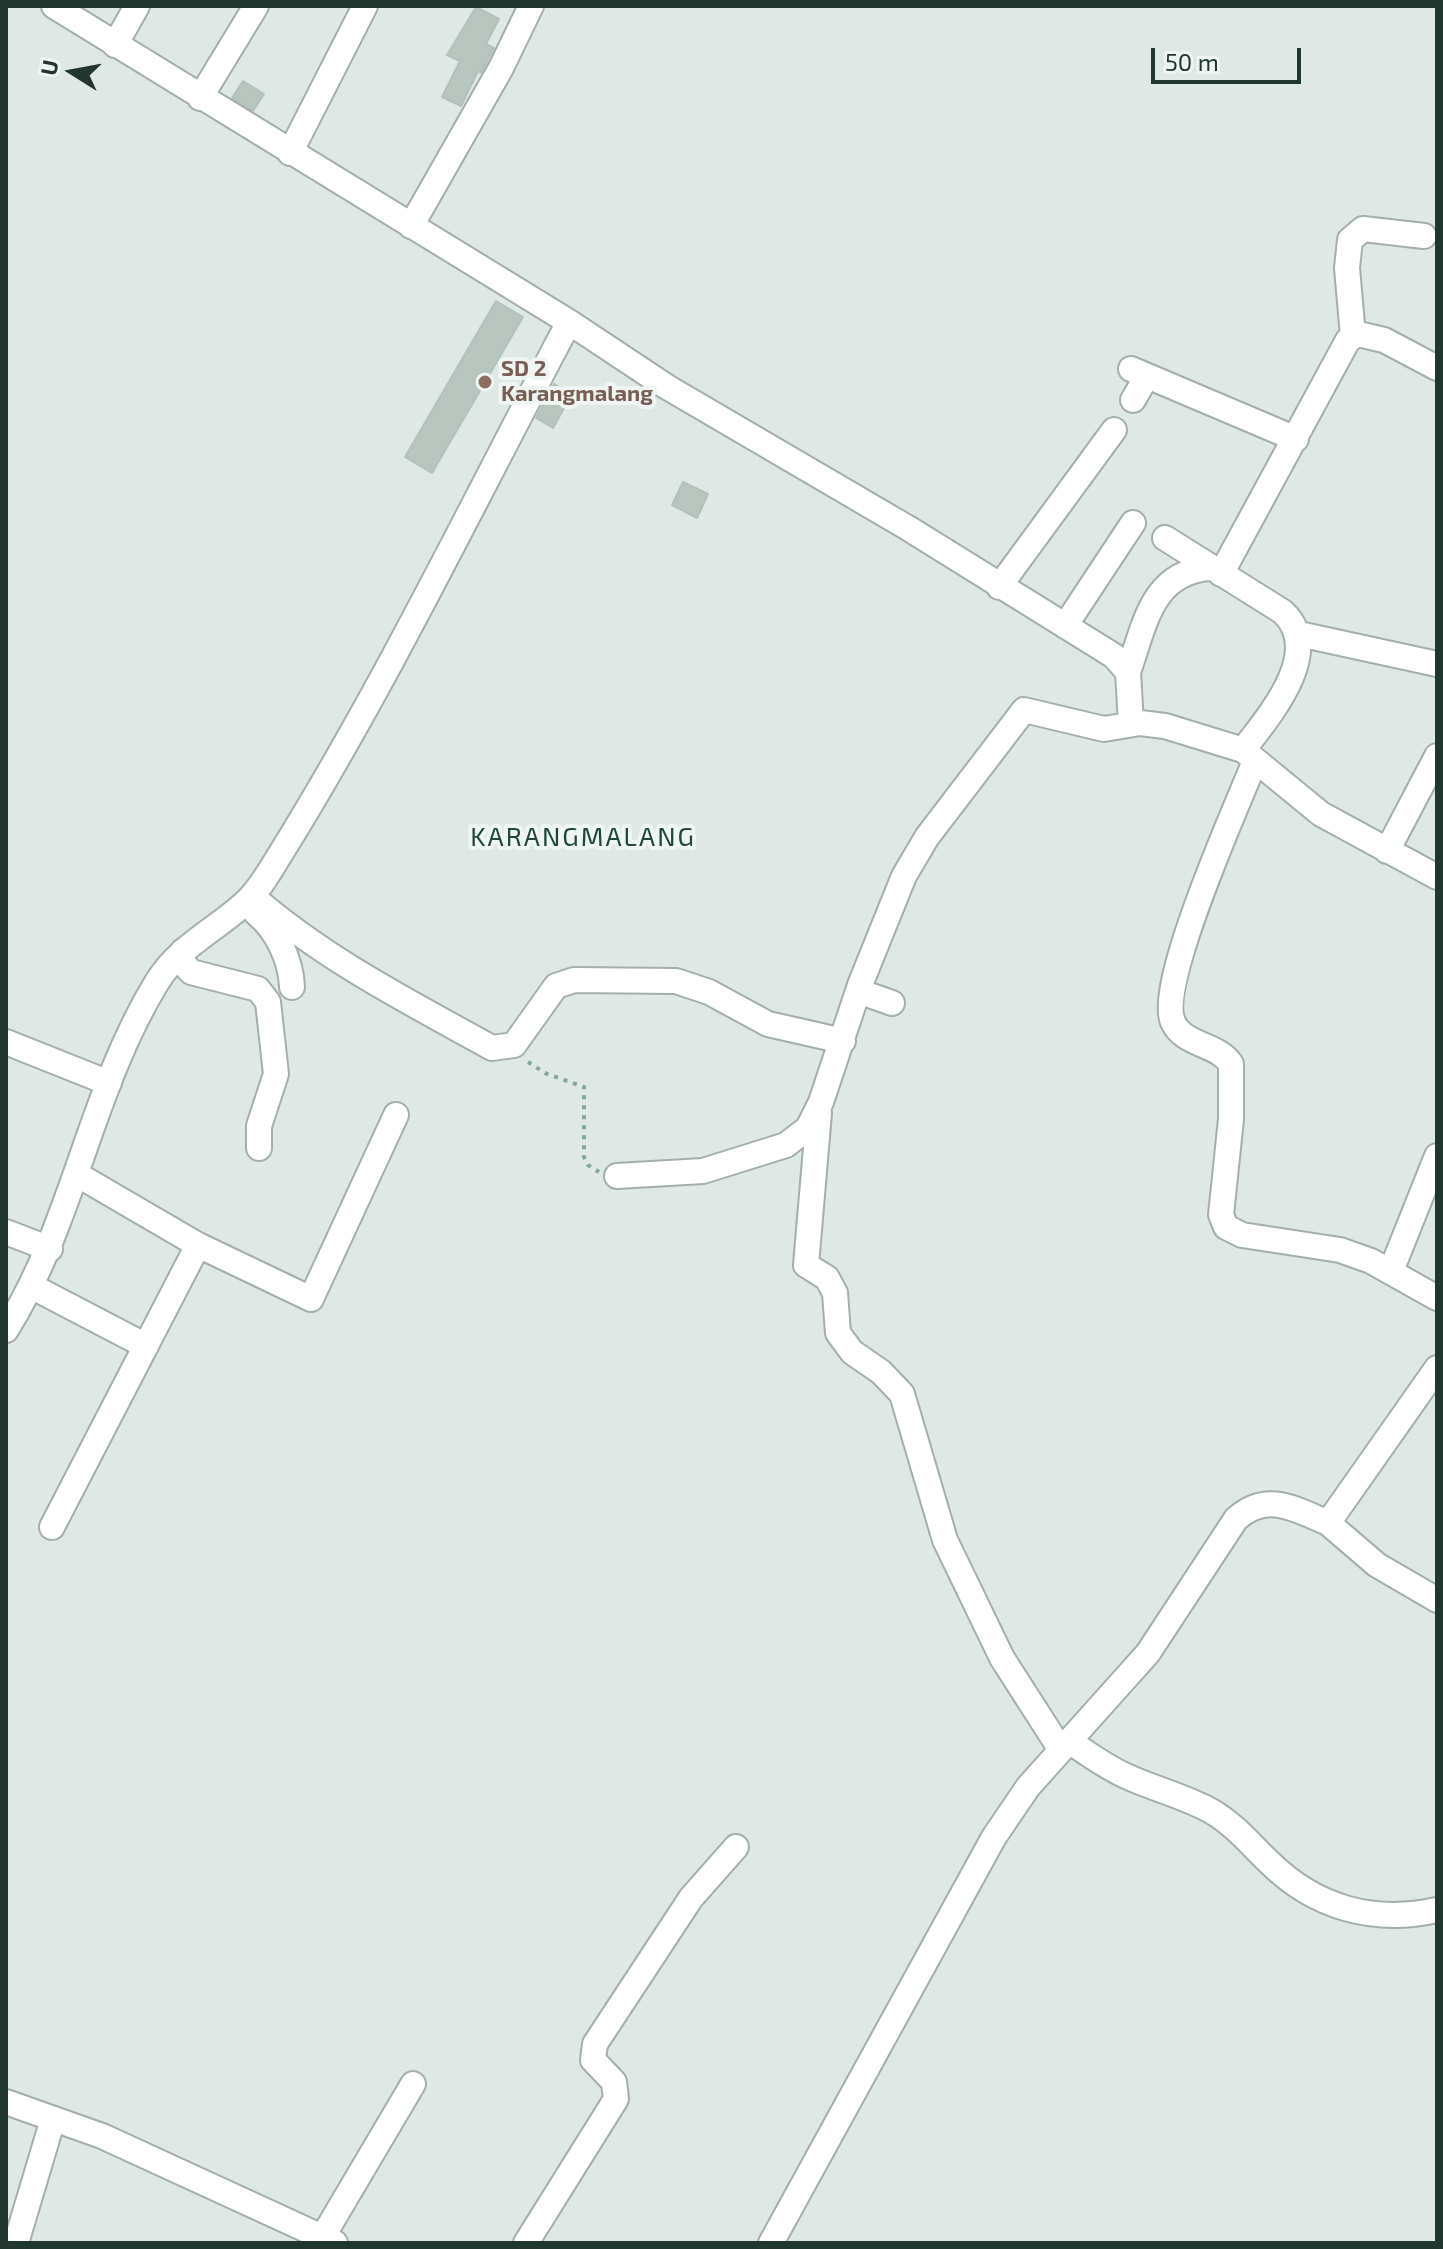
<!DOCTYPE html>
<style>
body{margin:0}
#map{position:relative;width:1443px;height:2249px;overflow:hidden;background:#dfe8e4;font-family:"Exo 2",sans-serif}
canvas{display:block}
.frame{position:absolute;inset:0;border:8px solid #223630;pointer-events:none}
.north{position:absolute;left:32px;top:32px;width:80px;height:80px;-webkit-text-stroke:6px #eff5f2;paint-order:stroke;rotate:281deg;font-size:22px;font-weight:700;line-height:32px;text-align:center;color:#223630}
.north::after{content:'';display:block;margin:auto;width:28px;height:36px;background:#223630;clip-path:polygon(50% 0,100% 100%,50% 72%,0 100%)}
.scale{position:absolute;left:1151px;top:48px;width:150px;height:36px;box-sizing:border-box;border:4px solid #223630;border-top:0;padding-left:10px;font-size:24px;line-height:28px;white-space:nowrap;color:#223630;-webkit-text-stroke:6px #eff5f2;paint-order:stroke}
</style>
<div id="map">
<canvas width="1443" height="2249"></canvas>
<div class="frame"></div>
<div class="north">U</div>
<div class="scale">50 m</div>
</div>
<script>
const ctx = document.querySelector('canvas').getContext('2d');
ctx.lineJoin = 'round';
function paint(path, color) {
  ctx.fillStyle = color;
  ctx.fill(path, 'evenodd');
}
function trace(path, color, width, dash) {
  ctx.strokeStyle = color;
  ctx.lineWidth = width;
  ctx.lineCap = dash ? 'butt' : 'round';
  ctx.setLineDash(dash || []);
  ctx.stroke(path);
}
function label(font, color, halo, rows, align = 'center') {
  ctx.font = font + ' "Exo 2",sans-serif';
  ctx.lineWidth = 8;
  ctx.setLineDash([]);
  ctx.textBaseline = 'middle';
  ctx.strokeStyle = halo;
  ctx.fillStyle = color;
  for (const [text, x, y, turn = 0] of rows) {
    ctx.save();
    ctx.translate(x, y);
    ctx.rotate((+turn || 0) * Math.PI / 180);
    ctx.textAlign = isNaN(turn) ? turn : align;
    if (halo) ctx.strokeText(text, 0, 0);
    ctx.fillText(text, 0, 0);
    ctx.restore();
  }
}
const building = new Path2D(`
 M476 7 499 19 486 44 494 48 481 73 478 71 461 106 442 97 460 61 447 55Z
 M243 81 264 94 253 111 232 98Z
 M496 301 523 317 432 473 405 457Z
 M554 384 572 394 553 428 536 418Z
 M683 482 708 494 697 518 672 505Z`);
paint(building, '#b8c5bf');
trace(building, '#b2c1ba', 2);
const minor = new Path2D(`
 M54 6 569 322 667 387 908 528 1114 656 1128 672 1131 724
 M115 45 137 6
 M200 98 256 6
 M290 153 365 6
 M411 226 501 68 531 6
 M1353 336 1347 268 1350 240 1363 229 1424 236
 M1131 369 1296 439
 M1133 400 1147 376
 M1165 538 1283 612C1325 652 1269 716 1243 750
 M1221 574 1348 340 1358 334 1384 340 1437 368
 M999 587 1114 430
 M1065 626 1133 523
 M1299 634 1437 664
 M1128 672C1145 625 1151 573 1209 568
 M1255 761C1237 806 1156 985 1173 1022 1184 1046 1217 1043 1231 1064V1119L1221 1215 1226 1227 1242 1235 1340 1250 1371 1261 1437 1298
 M1387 851 1437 756
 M252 896C324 959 409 1002 492 1048L514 1045 556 986 574 980 676 981 709 992 768 1024 843 1041
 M256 913C277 930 291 960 292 987
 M183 951V963L191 972 258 989 268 1002 276 1074 259 1126V1148
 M858 991 892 1003
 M6 1042 109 1083
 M819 1113 806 1265 827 1278 835 1293 838 1333 852 1352 881 1372 902 1394 945 1540 1002 1658 1061 1750
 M78 1175 198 1245 311 1299 396 1115
 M617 1176 703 1171 786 1145 808 1128 821 1102 860 985 904 876 927 837 1024 710 1104 729 1140 723 1165 726 1243 750 1321 814 1437 877
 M6 1232 50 1249
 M1391 1271 1437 1156
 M33 1287 146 1346
 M6 1330C74 1222 90 1091 157 982 179 946 216 930 246 902 260 889 271 869 281 853 387 682 475 499 569 322
 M1328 1523 1377 1565 1437 1600
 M52 1527 198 1245
 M1069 1741C1088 1754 1106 1767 1126 1776 1154 1789 1184 1796 1211 1811 1234 1824 1251 1845 1270 1863 1316 1908 1374 1924 1437 1910
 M6 2102 102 2136 335 2243
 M322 2238 413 2084
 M16 2243 53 2119
 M526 2243 616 2099 614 2082 593 2060 595 2044 691 1898 736 1847
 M771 2243 994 1837 1028 1787 1148 1653 1236 1519C1267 1491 1295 1509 1328 1523L1437 1368`);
trace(minor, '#a3afaa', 28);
trace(new Path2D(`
 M528 1062 545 1073 584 1087V1157L588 1165 599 1172`), '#83a89b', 4, [4, 6]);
trace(minor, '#fff', 24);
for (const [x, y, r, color] of [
 [485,382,8,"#8d6e63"]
]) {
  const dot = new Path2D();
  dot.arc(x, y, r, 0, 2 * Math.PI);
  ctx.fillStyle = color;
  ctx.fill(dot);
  trace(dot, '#eff5f2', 3);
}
label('bold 22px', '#785e54', '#eff5f2', [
 ["SD 2",501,369],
 ["Karangmalang",501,394]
], 'left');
ctx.letterSpacing = '2px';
label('26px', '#21463b', '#eff5f2', [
 ["KARANGMALANG",583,837]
]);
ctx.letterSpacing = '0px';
</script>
